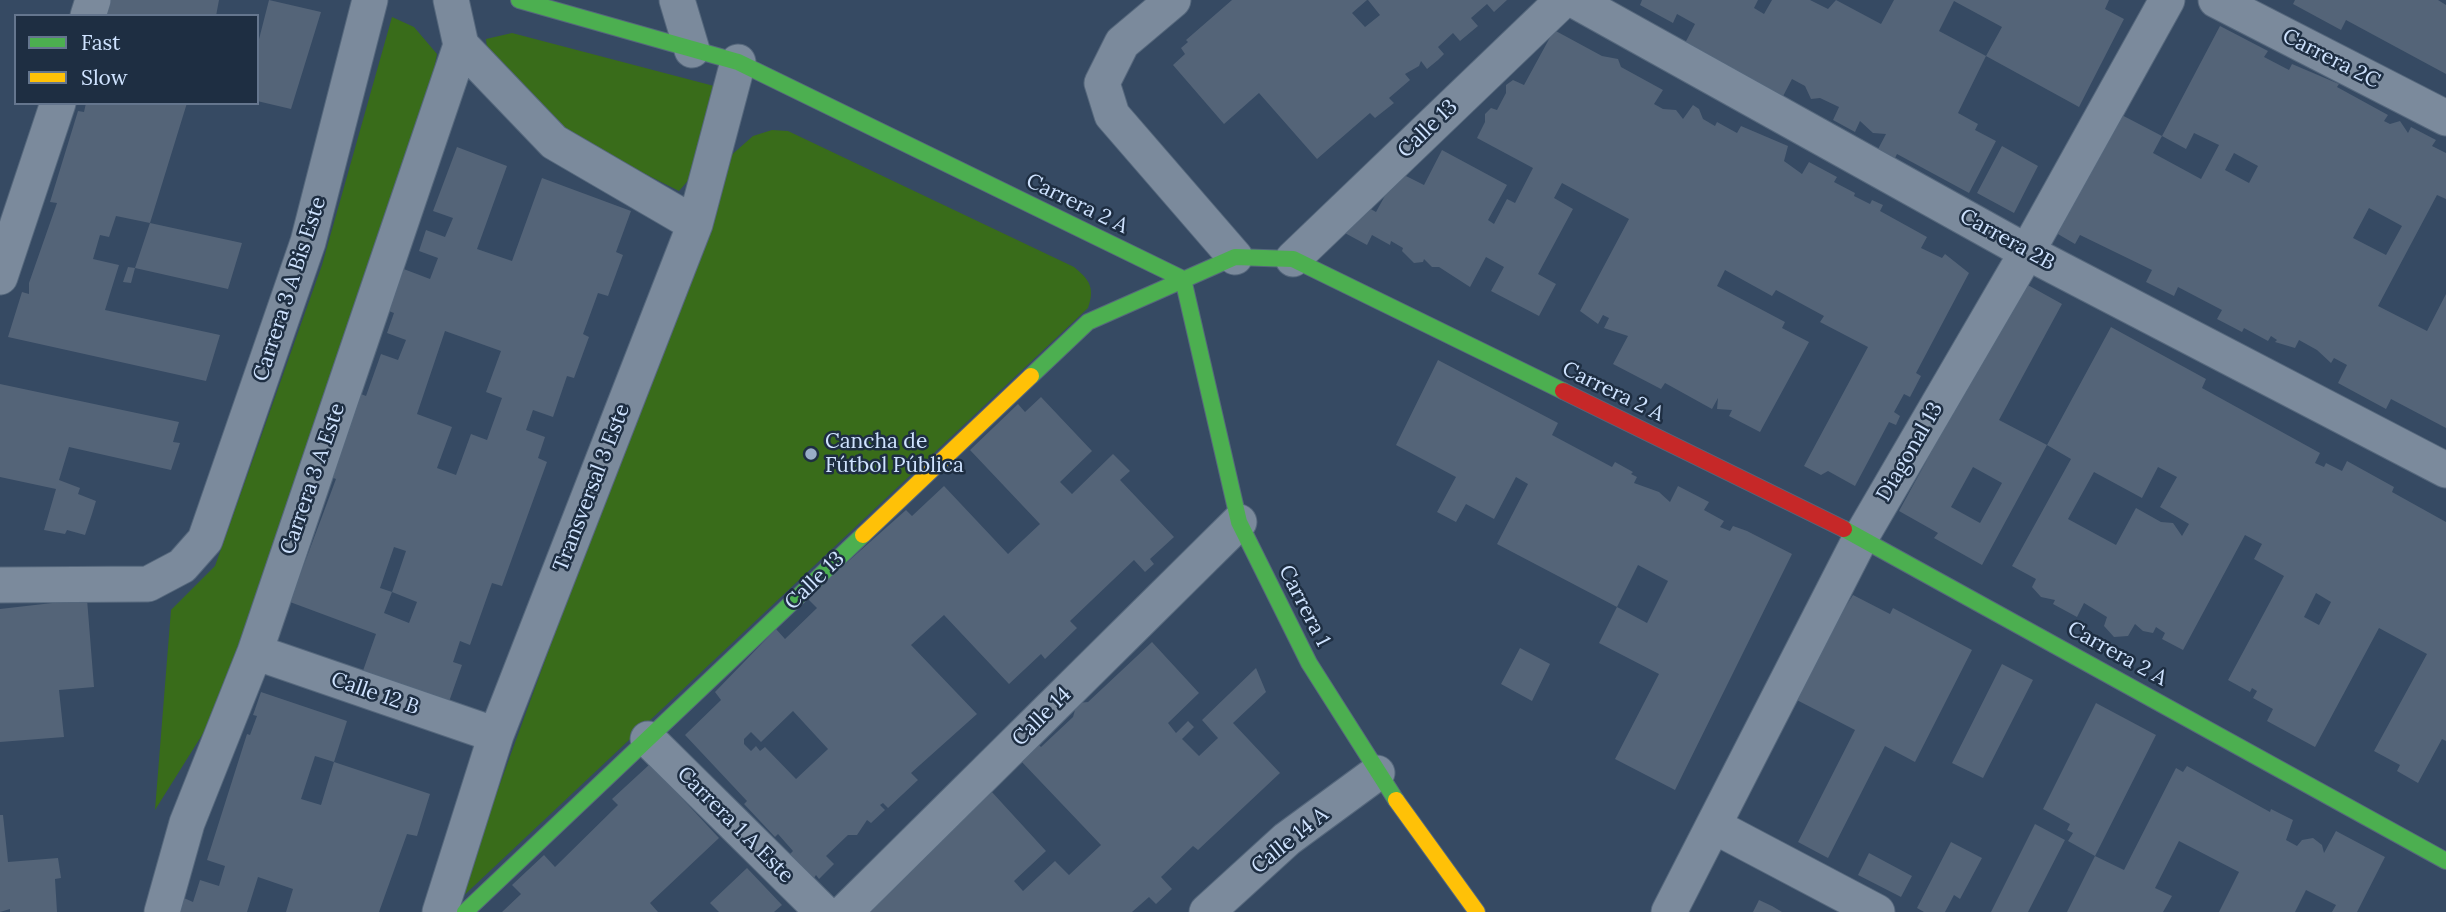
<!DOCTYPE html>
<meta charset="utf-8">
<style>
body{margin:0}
#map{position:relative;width:2446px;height:912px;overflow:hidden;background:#364a63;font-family:Lora,serif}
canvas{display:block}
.legend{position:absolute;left:14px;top:14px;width:245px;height:91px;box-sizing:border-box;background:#1e2e42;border:2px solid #65768e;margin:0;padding:9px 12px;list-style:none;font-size:21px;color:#cfe3ff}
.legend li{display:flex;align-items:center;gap:14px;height:35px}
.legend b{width:35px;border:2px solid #65768e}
</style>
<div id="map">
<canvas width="2446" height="912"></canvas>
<ul class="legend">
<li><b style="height:9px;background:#4caf50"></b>Fast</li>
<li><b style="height:9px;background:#ffc107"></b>Slow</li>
</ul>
</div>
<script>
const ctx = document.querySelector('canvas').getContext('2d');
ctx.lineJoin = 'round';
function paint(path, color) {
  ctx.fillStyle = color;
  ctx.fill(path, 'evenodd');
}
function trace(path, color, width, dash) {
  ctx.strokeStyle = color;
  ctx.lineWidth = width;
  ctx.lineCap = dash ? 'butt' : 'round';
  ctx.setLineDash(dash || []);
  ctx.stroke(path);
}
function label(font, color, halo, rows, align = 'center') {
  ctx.font = font + ' Lora,serif';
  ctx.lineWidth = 5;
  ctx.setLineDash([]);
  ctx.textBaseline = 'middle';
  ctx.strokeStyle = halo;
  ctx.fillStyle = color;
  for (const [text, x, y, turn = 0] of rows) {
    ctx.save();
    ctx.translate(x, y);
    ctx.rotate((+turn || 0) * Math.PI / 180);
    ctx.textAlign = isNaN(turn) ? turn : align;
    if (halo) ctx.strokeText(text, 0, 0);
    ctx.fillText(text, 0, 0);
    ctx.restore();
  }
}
paint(new Path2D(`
 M392 17 414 27 437 54 428 101 244 668 155 810 171 610 215 566 322 265Z
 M512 33 714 86 704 162 679 191 564 133 488 57 486 39Z
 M772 130 788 131 1074 267C1090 280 1095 288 1088 308L457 902 728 158 753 136Z`), '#396c1a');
paint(new Path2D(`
 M107 0H219L216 16H102Z
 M269 0 321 12 291 109 257 101V47Z
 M1232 0H1367L1352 13 1365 27 1380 15 1368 0H1507L1494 12 1487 4 1471 18 1478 26 1460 41 1453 33 1438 47 1444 54 1438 60 1427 69 1421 61 1419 66 1405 74 1410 80 1389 98 1394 103 1375 118 1370 113 1317 159 1259 93 1224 124 1173 65 1185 54 1181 48 1188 42 1186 40Z
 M1642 0H1758L1754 8 1764 14 1772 0H1810L1828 9 1836 0 1881 24 1894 0H2109L2105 9 2124 19 2079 107 1986 56 2002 27 1954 1 1939 31 1986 56 1958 113 1978 124 1975 130 1996 141 1969 193 1897 154 1894 160 1877 151 1886 134 1873 133 1860 121 1855 132 1833 120 1839 107 1820 98 1811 99 1805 86 1792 79 1781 100 1683 47 1695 24 1677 14 1673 23 1640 5Z
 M2295 0H2438L2446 5V74L2346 20 2341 30 2293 4Z
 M2220 26 2268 51 2264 57 2289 70 2292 64 2339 84 2337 87 2388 115 2384 121 2390 124 2400 121 2408 133 2411 127 2436 140 2432 146 2446 153V199L2437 195 2378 306 2427 331 2446 294V428L2391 399 2386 409 2338 383 2347 365 2334 358 2331 363 2317 350 2299 340 2295 348 2275 342 2277 340 2271 336 2268 341 2244 328 2242 332 2217 319 2222 310 2199 298 2178 287 2174 296 2146 282 2152 270 2080 235 2075 244 2051 230 2116 112 2162 136ZM2194 133 2219 145 2201 179 2153 153 2162 136 2186 149ZM2234 153 2258 166 2249 183 2225 170ZM2369 208 2402 226 2386 255 2353 238Z
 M1554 30 1602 56 1618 59 1621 67 1663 90 1654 104 1663 109 1676 110 1683 119 1693 105 1699 109 1703 119 1715 126 1717 122 1737 133 1741 126 1788 146 1784 161 1802 174 1809 162 1837 177 1834 182 1855 193 1854 196 1870 204 1872 200 1883 205 1880 211 1927 237 1921 248 1942 258 1945 254 1969 273 1916 373 1921 376 1910 397 1904 394 1894 412 1900 416 1896 425 1889 422 1855 486 1828 471 1821 475 1804 466 1868 347 1820 322 1824 316 1776 290 1772 296 1725 270 1717 286 1785 322 1782 328 1809 342 1760 432 1729 416 1732 410 1717 409 1718 398 1712 409 1665 383 1661 389 1613 364 1628 336 1604 328 1609 318 1603 315 1598 324 1580 311 1629 219 1562 183 1554 198 1573 209 1538 274 1556 284 1539 316 1491 291 1504 267 1486 257 1470 287 1439 267H1432L1424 259 1423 262 1414 263 1402 251 1403 248 1391 241 1390 245 1372 235 1367 245 1343 232 1360 203 1376 212 1398 172 1424 185 1442 150 1507 185 1488 220 1494 224 1507 199 1515 203 1533 168 1477 138 1485 122V114L1491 108 1497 110 1506 93V85L1513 80 1524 85Z
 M86 103H187L150 223 116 216 109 237 100 235 93 259 119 265 105 310 220 335 206 381 8 337 22 292 29 294V283L57 203 50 202 78 111 84 112Z
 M2002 146 2038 166 2014 213 1977 193Z
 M457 147 507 166 477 249 512 261 542 178 631 211 616 252 623 255 608 296 598 293 583 334 589 337 574 378 567 376 553 417 533 410 526 430 545 437 538 458 547 462 502 586 492 583 470 645 460 641 453 662 462 665 445 713 359 682 376 634 290 602 336 479 326 475 356 392 366 396 381 354 398 360 406 340 387 333 394 313 386 310 401 268 430 279 438 258 419 251 426 230 445 237 453 218 433 211ZM445 331 501 351 486 392 502 398 487 440 471 434 456 475 437 468 452 427 417 414ZM394 547 406 551 392 592 417 602 409 623 384 613 392 592 380 588Z
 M150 223 242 243 228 289 135 268Z
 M128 267 135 268 131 283 123 282Z
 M2017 279 2062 304 1999 420 2047 445 2111 327 2206 379 2202 388 2320 453 2315 463 2324 467 2326 463 2342 471 2347 461 2394 487 2392 492 2446 522V741L2442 739 2418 783 2397 771 2400 765 2374 751 2427 654 2379 628 2315 747 2267 721 2273 709 2253 698 2257 691 2252 688 2250 692 2228 680 2284 576 2254 559 2262 544 2245 535 2183 650 2162 639 2165 633 2156 627 2153 633 2143 631 2135 624 2128 636 2114 637 2104 626 2107 617 2084 603 2077 617 2053 604 2055 600 2041 597 2032 587 2036 579 2012 566 2071 459 2047 445 1982 565 1934 538 1938 533 1899 511 1927 460 1921 456ZM1973 467 2002 483 1980 523 1951 507ZM2158 467 2177 477 2160 507 2189 524 2182 536 2173 523 2161 522 2136 508 2116 545 2068 519 2094 472 2142 498ZM2316 593 2331 602 2319 625 2304 617Z
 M1438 360 1558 423 1552 435 1612 467 1615 462 1633 472 1631 474 1637 477 1634 483 1659 492 1670 502 1678 486 1709 502 1704 510 1724 521 1720 527 1730 531 1733 526 1747 531 1792 554 1675 790 1615 759 1659 674 1599 643 1617 607 1647 623 1668 581 1638 565 1617 607 1497 544 1528 484 1516 477 1494 519 1466 504 1456 522 1437 512 1456 477 1396 445Z
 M0 384 179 422 173 442 180 443 171 470 69 447 59 480 80 488 78 494 96 501 92 514 85 535 67 530 65 534 44 530 56 489 0 477Z
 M1041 397 1092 451 1060 482 1072 494 1113 454 1130 471 1120 480 1174 537 1150 559 1154 564 1145 572 1134 560 1070 621 1077 628 1045 659 1041 654 1009 684 944 615 911 645 977 714 911 773 918 780 888 808 883 803 880 805 885 810 871 823 867 820 857 835H848L826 856 834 864 819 879 816 875 814 878 790 854 793 851 778 834 775 837 744 804 747 801 685 735 721 700 715 692 776 629 785 639 817 608 807 598 906 510 912 516 944 486 1008 554 1040 524 970 450 1018 404 1025 412ZM793 711 828 749 796 779 765 747 760 751 756 746 751 751 744 744V739L751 732 761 742Z
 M1853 595 1890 614 1893 608 1972 650 1915 762 1885 746 1828 858 1798 842 1855 730 1789 696Z
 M87 599 94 687 59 690 64 737 0 742V609Z
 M1152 642 1199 693 1168 723 1176 733 1188 721 1194 727 1182 739 1199 756 1218 738 1202 720 1256 668 1266 692 1233 723 1280 773 1198 850 1193 846 1161 877 1172 889 1156 904 1149 897 1132 912H870L991 791 1046 851 1014 881 1023 891 1055 861 1069 875 1101 845 1020 760 1038 744 1041 747 1073 717 1077 703 1088 702Z
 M1520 648 1550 664 1532 701 1501 684Z
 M2002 664 2033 680 1983 778 1952 763Z
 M261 692 347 721 334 762 315 756 301 799 321 805 334 762 430 794 417 836 407 834 379 912H286L293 889 258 877 247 912H179L184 898 193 902 200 880 219 886 225 866 207 860 247 734 250 735 257 716 253 715Z
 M2096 703 2156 735 2095 856 2068 841 2073 833 2067 830 2070 824 2043 809Z
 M650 764 719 838 650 903 658 912H502L521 894 512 885 544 855 555 867 618 805 612 799Z
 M2187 766 2270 812 2271 809 2293 820 2286 840 2297 846 2302 840 2313 838 2322 845 2324 853 2336 831 2385 857 2357 912H2332L2336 905 2306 890 2295 912H2219L2239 872 2179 841 2155 888 2172 896 2163 912H2067L2095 856 2124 870 2176 768 2183 772Z
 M0 815H3L8 862 58 858 61 878 55 879 57 912H10V909L0 912Z
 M2035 824 2065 840 2028 912H1991Z
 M1951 842 1982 858 1960 899 1954 895 1945 912H1924L1917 908Z
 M1869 853 1912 876 1901 897 1858 875Z
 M747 868 782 905 774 912H719L710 903Z
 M1759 900 1772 906 1782 912H1753Z`), '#546478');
const street = new Path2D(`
 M451 0 461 45 554 142 695 224
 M677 0 692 50
 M1173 0 1122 43 1102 83 1112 115 1235 257
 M1574 0 2027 252 2446 470
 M2216 0 2446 118
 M88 16 93 0
 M1293 259 1563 0
 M0 277 58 103
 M0 585 148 584 182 566 205 540 308 242 370 0
 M255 652 496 735
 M648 739 823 912
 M1714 826 1877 912
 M162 912 187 823 255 652 461 45
 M440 912 496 735 695 224 738 62
 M845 912 1239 522
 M1207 912 1287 839 1377 773
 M1669 912 1861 537 2027 252 2167 0`);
const fast = new Path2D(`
 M519 0 738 62 1183 279
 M1183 279 1239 522 1309 663 1396 800
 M1031 376 1088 322 1235 257 1293 259 1563 391
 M1844 529 2446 861
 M465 912 863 535`);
const slow = new Path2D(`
 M863 535 1031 376
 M1396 800 1477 912`);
const jam = new Path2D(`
 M1563 391 1844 529`);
trace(street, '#55677c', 37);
trace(fast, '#55677c', 18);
trace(slow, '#55677c', 18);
trace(jam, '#55677c', 18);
trace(street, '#7b8a9c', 35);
trace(fast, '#4caf50', 16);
trace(slow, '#ffc107', 16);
trace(jam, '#c62828', 16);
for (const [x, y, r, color] of [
 [811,454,7,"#99adc8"]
]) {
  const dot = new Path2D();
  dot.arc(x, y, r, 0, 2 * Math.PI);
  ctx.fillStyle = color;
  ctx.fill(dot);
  trace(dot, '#1e2e42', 2.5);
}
label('21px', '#cfe3ff', '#1e2e42', [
 ["Carrera 2C",2331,59,27],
 ["Calle 13",1428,129,-44],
 ["Carrera 2 A",1077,204,26],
 ["Carrera 2B",2007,240,29],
 ["Carrera 3 A Bis Este",290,289,-72],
 ["Carrera 2 A",1613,392,26],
 ["Diagonal 13",1910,452,-60],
 ["Carrera 3 A Este",313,479,-71],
 ["Transversal 3 Este",592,488,-69],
 ["Calle 13",815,581,-44],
 ["Carrera 1",1304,606,63],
 ["Carrera 2 A",2117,654,29],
 ["Calle 12 B",375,694,19],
 ["Calle 14",1042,717,-45],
 ["Carrera 1 A Este",735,825,45],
 ["Calle 14 A",1290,841,-39]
]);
label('21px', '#cfe3ff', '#1e2e42', [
 ["Cancha de",825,442],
 ["Fútbol Pública",825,466]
], 'left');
</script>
